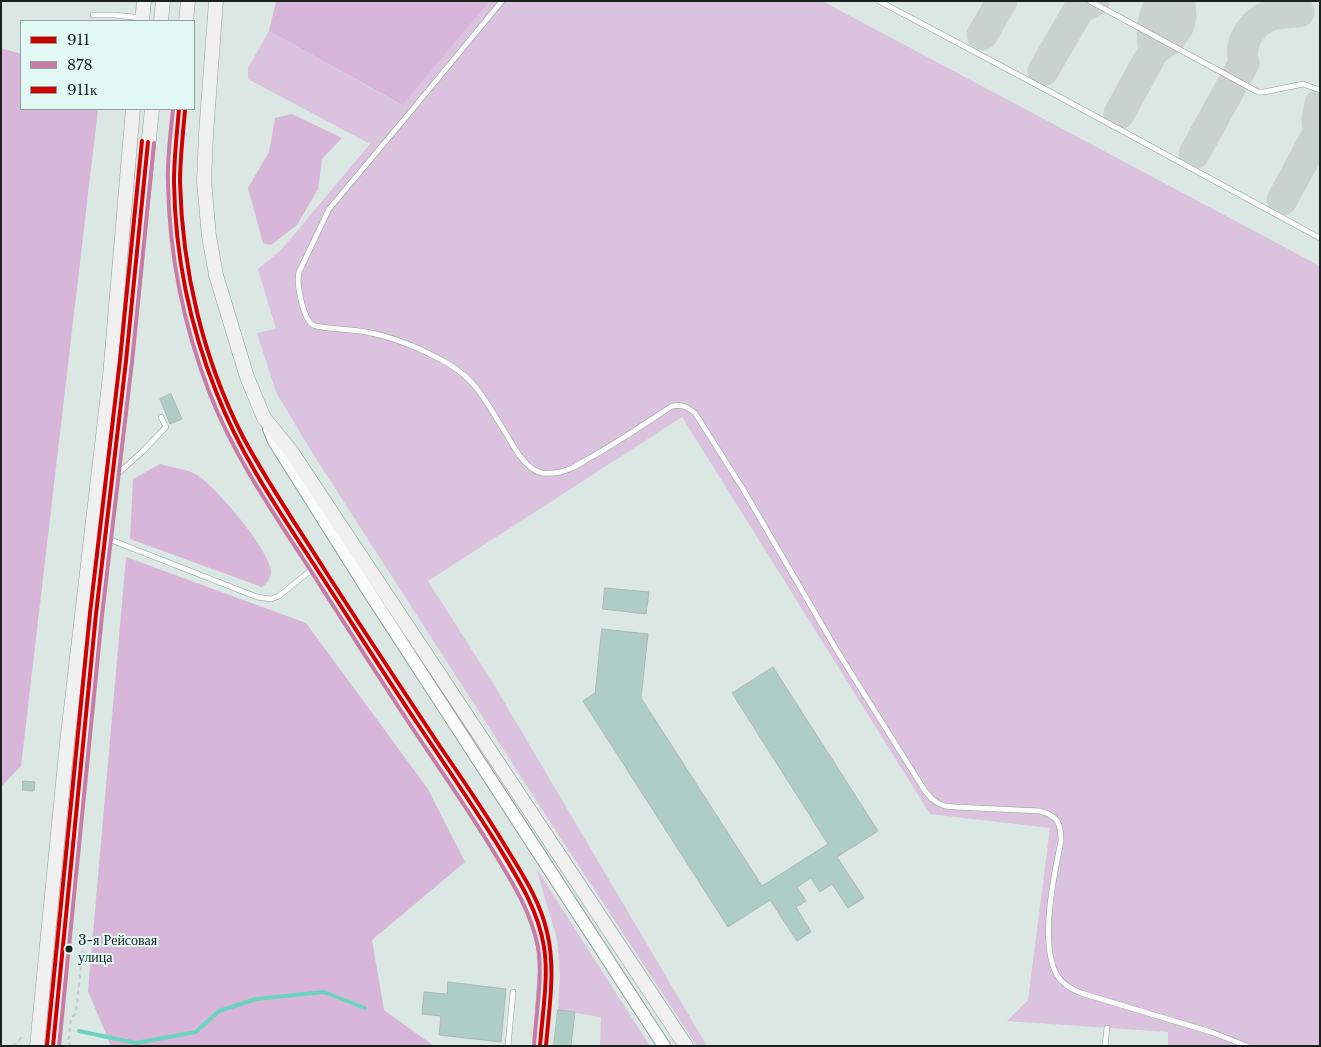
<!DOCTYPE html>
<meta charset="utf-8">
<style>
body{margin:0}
#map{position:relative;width:1321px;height:1047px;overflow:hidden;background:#dae7e3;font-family:"Libre Baskerville",serif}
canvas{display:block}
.frame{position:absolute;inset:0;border:2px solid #19211f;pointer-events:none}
.legend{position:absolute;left:20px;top:20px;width:175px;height:90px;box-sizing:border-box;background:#e2f9f3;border:1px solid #92a39e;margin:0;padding:6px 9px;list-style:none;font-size:15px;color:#19211f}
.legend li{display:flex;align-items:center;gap:10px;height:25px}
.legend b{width:25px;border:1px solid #92a39e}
</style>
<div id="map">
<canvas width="1321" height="1047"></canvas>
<div class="frame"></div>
<ul class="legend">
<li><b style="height:6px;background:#d00000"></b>911</li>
<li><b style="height:6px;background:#c67ca5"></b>878</li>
<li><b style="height:6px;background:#d00000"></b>911к</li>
</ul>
</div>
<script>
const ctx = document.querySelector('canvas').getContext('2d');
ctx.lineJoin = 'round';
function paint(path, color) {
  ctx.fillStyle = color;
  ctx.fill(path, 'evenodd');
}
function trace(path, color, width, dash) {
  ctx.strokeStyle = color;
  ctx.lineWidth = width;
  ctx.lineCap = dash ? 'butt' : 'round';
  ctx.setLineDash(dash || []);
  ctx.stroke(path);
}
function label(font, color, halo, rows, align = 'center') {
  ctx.font = font + ' "Libre Baskerville",serif';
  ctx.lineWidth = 4;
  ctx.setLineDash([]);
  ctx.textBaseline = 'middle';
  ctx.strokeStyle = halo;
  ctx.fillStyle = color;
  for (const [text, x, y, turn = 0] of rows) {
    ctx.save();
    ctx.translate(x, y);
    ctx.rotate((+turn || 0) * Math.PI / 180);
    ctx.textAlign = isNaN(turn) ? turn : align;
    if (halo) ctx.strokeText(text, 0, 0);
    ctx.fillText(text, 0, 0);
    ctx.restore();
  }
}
paint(new Path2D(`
 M490 1H822L1320 266V1046H1168V1032L1007 1021 1028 1000 1050 828 930 814 682 417 428 581 493 683 707 1046H697L554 828 313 454 276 392 257 333 276 329 258 269 281 250 370 144 248 79V68L269 31 401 105Z
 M536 868 650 1046H600L601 1017 558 1010 560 974 557 939Z`), '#dbc2de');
paint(new Path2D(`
 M276 1H490L402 105 269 31Z
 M1 48 21 54V109H98L21 766 1 787Z
 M292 114 342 138 322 159 318 189 297 225 271 245 263 243 248 188 269 152 275 118Z
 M160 464C170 467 190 470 197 475 216 487 269 549 271 571 271 578 267 583 262 587L130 539 133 479Z
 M126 557 306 623 428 789 465 862 372 940 384 1010 434 1046H111L88 991Z`), '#d8b6da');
trace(new Path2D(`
 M79 1031 136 1043 196 1032 219 1011 256 999 324 992 365 1008`), '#6bd3bf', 4);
trace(new Path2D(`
 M982 35 1002 1
 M1154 50C1151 32 1151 16 1163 1
 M1043 71 1079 9 1094 1
 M1119 114 1154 50 1170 39 1179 25 1181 16 1180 1
 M1194 154 1244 63C1241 54 1242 45 1247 36 1259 14 1276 13 1299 12
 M1282 200 1318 133 1317 118 1320 104`), '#cad2d0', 31);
const building = new Path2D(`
 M171 394 182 419 170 424 160 399Z
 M605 588 649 592 646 614 603 609Z
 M602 629 648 634 641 698 762 886 828 844 732 693 773 667 878 831 837 857 864 898 848 908 832 884 820 892 811 878 797 887 806 901 796 907 811 932 797 941 770 900 728 927 583 701 595 693Z
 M23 781 35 782 34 791 23 790Z
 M448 982 506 989 501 1042 439 1035 441 1016 422 1014 424 992 447 994Z
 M558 1010 575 1012 571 1046H554Z`);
paint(building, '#adcdc6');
trace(building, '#adb8b5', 1);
const service = new Path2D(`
 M502 1 407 116 329 209 299 272C296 283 303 319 313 325 321 329 355 329 366 332 394 337 422 349 447 363 459 370 470 379 478 390 488 403 496 418 505 432 514 446 524 469 542 473 551 474 563 472 572 468 580 464 587 459 595 455 621 440 646 423 672 406 682 404 687 407 695 413L743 489 836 649 925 791 932 799 938 803 945 806 955 807 1040 811C1058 816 1061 823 1061 841 1054 875 1039 944 1057 975 1062 984 1071 989 1081 993L1211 1032 1247 1046
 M879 1 1056 95 1320 238
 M1090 1 1258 92H1264L1303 84 1320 90
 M93 15H114L142 18
 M115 476 142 452 166 427 161 417
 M106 538 257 597 271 599 279 596 315 567
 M508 1046 513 992
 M1105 1046 1107 1028`);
const tertiary = new Path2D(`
 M269 429 274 441 369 592 664 1046`);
const secondary = new Path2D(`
 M216 1 206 134 204 181 209 236 216 275 247 377 264 418 291 451 686 1046
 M142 21 144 1
 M161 21 163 1
 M186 21 188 1
 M179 109C177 133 174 157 174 181 175 260 195 350 229 422 253 473 285 519 315 566 356 631 398 695 441 759 460 787 479 814 496 843 522 885 543 915 546 966L540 1046
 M37 1046 67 743 110 376 133 109
 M53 1046 96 614 126 361 152 109`);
trace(service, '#949e9b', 6);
trace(tertiary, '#949e9b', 14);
trace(secondary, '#949e9b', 15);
trace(new Path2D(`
 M13 1046 24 1035
 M71 1046 67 1041 69 1038 71 1018 76 1013 83 946`), '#c3c7c6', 2, [4, 4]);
trace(service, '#f9fbfb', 5);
trace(tertiary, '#f9fbfb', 12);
trace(secondary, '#f0f0f1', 14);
trace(new Path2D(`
 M179 109C177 133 174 157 174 182 175 254 190 327 217 394 240 453 275 505 309 557 345 612 380 668 417 723 444 763 471 803 497 844 517 877 538 909 544 947 549 977 542 1016 540 1046
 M53 1046 96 614 126 361 148 142`), '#d00000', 4);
trace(new Path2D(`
 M173 109C171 133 167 157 168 181 169 254 184 327 210 394 233 453 268 505 302 557 337 612 373 668 409 723 437 765 466 806 492 849 511 880 531 911 538 947 543 976 536 1015 534 1046
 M59 1046 102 615 132 362 154 143`), '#c67ca5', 4);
trace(new Path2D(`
 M185 110C183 134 180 158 180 182 182 270 203 359 243 437 266 480 293 520 319 561 359 624 400 686 441 748 463 780 484 811 504 844 521 872 540 900 547 932 556 969 549 1008 546 1046
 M47 1045 90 613 120 360 142 141`), '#d00000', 4);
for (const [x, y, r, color] of [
 [69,949,4.5,"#19211f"]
]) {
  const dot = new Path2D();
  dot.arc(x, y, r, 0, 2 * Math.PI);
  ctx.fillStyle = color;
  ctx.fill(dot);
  trace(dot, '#e2f9f3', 2);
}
label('14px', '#19211f', '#e2f9f3', [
 ["3-я Рейсовая",78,941],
 ["улица",78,958]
], 'left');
</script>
